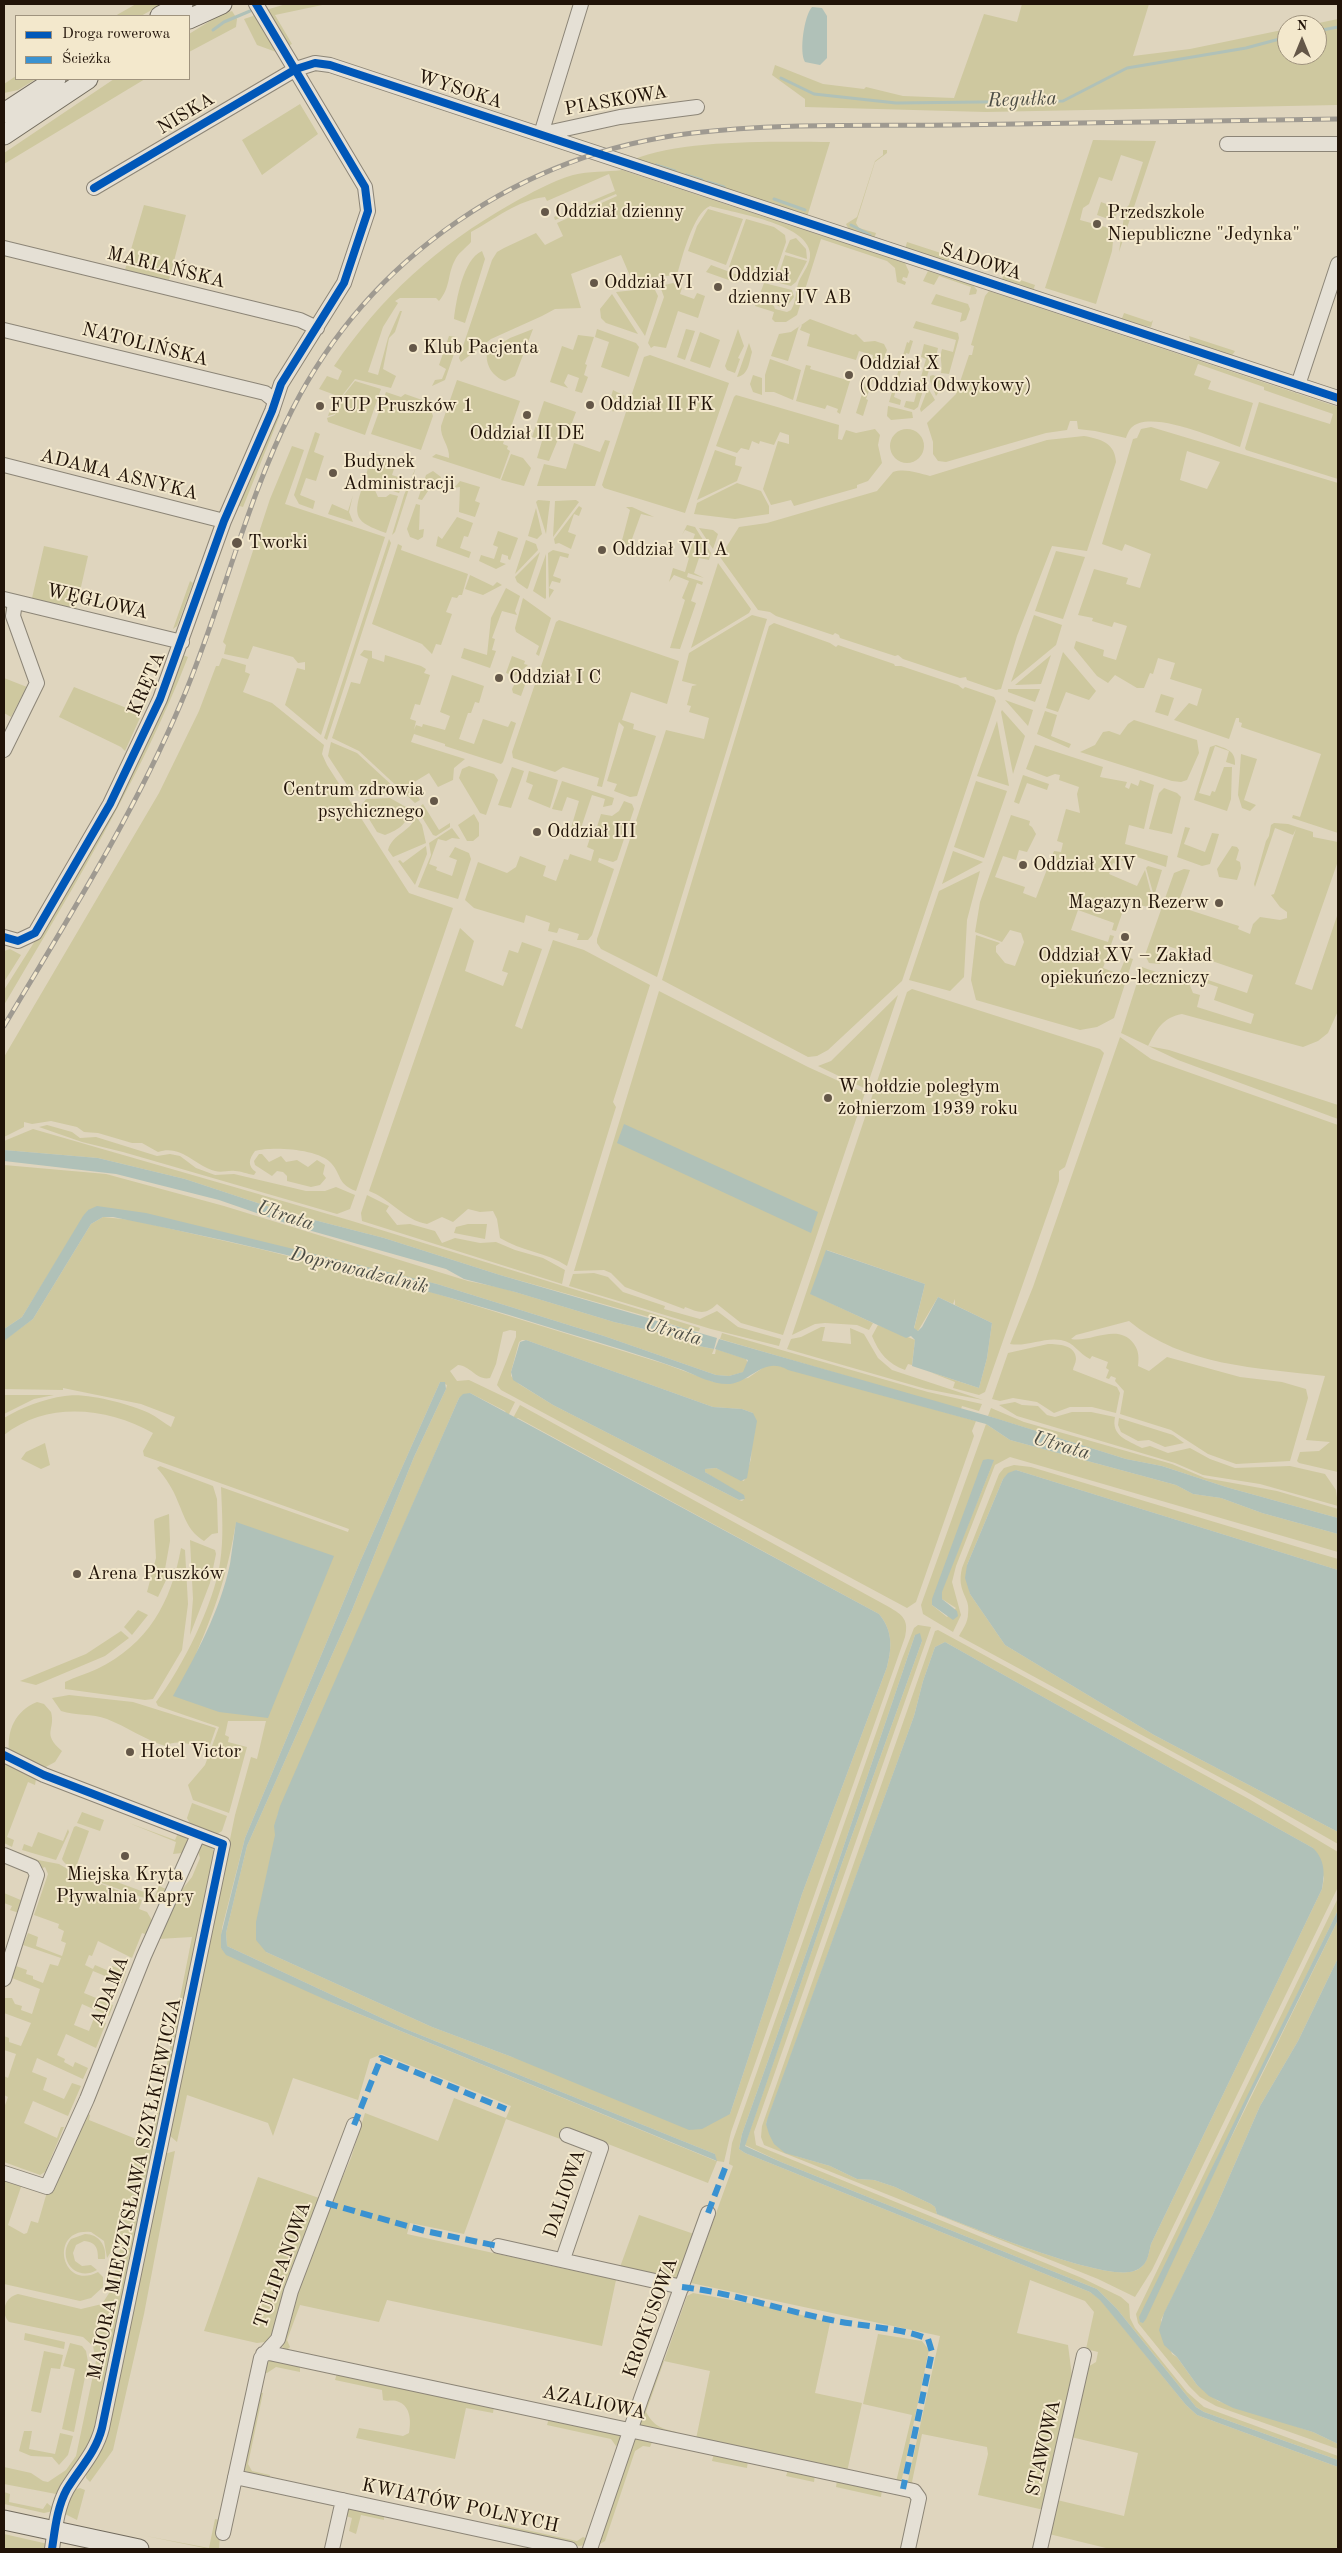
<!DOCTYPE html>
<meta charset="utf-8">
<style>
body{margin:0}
#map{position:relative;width:1342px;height:2553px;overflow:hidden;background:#dfd5be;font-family:"Old Standard TT",serif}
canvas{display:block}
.frame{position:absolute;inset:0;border:5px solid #211308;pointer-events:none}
.legend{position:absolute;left:15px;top:15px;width:175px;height:65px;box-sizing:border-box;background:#f3e8cc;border:1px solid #9f937e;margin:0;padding:6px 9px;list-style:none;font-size:15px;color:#211308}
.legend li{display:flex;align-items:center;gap:10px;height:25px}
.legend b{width:25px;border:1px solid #9f937e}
.north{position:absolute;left:1277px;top:15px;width:50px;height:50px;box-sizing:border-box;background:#f3e8cc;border:1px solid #9f937e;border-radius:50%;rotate:0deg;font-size:14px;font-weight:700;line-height:20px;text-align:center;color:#211308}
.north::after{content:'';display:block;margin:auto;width:18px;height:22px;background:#645748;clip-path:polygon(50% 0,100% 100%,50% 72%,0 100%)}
</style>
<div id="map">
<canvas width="1342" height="2553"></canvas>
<div class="frame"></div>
<ul class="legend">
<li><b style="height:6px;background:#0057b8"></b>Droga rowerowa</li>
<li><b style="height:6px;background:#3a92d1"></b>Ścieżka</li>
</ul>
<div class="north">N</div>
</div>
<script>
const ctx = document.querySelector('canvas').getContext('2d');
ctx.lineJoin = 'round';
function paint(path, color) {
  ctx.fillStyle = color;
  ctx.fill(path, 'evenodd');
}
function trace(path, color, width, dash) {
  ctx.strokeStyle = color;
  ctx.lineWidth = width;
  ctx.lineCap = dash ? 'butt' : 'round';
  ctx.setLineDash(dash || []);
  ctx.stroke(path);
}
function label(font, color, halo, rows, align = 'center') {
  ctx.font = font + ' "Old Standard TT",serif';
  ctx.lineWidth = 4;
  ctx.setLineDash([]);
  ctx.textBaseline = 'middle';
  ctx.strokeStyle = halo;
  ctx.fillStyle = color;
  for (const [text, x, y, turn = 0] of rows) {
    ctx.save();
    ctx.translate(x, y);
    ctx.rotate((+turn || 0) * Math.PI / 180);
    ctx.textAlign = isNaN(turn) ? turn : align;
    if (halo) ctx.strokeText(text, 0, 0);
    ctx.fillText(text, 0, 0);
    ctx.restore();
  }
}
paint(new Path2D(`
 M136 4H162L141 16H115Z
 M286 4H327L275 15 292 44 288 46 266 10Z
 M1022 4H1149L1133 56 1190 49 1287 29V55H1317V25H1309L1338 19V105L986 112 805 107V99L772 75 775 65 823 84 864 89 866 87 903 96 954 98 984 14 1017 22Z
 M232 11 237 19 236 27 189 52V34L218 16Z
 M254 13 279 53 257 45 244 19 253 16Z
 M16 76V79H36L18 90 4 93V84Z
 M114 79H145L4 164V153Z
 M300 104 318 134 262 175 242 140Z
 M1093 140 1156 141 1119 252 1125 209 1129 205 1143 162 1121 155 1112 181 1099 177 1089 204 1083 208 1080 220 1109 228 1114 232 1112 251 1096 304 1045 288Z
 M830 142 807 217 633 160C680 139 778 142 830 142Z
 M887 143V153L875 162 856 223 859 228 876 233 874 239 849 230 846 224 857 217 875 161 883 155V150H887Z
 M622 170 905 263 909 272 907 278 903 277 902 280 906 282 905 285 897 282 895 268 887 261 821 239 797 315 786 322H775L772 319 774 312 755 306 757 300 761 298 774 306 775 309 787 312 791 310C797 301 795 291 799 281 803 272 811 264 810 253 807 223 733 213 710 206 693 213 682 258 677 275L644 278 630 276 621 255 571 274 581 308 555 309 542 316 491 339 461 362 459 358 492 260 497 252 504 248 536 233 545 245 563 236 557 223 617 196 616 194 555 220 554 217 615 191 609 174 547 201 545 197C518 200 495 219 471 232V242C466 248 458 253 455 260 447 275 451 287 439 301L436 298H400L395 301 398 303 383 327 368 372 378 375 388 338 400 311H402L395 332 389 338 383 369 396 376 391 388 355 379 341 397 335 414 328 416 335 395 319 389 327 376 338 380 342 371 334 366C382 296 437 246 511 204 531 193 552 181 573 175 589 171 607 172 622 170Z
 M1101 202 1117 208 1116 219 1111 220 1097 215Z
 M144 205 186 215 169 280 125 270Z
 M708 209 743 219 726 265 688 251 697 226Z
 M746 219 774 227 785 235 786 242 773 280 729 267Z
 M796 238 806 249 807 259 785 252 790 240Z
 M907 242 950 256 948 263 905 249Z
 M482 251 485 259 465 323 454 319C456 301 463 259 482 251Z
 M785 255 807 261 796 282 791 286 776 282Z
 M711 265 738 275 737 283 706 272Z
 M928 271 973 285 977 290 976 294 969 295 971 287 939 276 934 285 923 281Z
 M1003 274 1035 285 1033 291 1002 281Z
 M673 283 682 288 680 294 694 299 697 293 705 296 698 318 678 311 666 348 654 346 651 348 648 343 664 297 660 286Z
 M764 283 792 290 794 297 787 306 780 307 760 294Z
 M654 288 658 296 645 336 616 292Z
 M989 291 1338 407V479L1246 450 1245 448 1259 402 1330 424 1333 414 1264 390V387L1198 364 1194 375 1211 381 1208 389 1253 403 1240 447C1218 439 1149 408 1131 428 1129 430 1127 435 1126 438L1095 431 1078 429 1077 421H1070L1067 430 1046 433 946 462 938 461 933 454V442L927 423 956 394 969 355H972L974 346 971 345 985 296Z
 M612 294 638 334 606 323 601 318 600 309Z
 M936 294 968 304 970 309 966 320 960 322 962 313 931 304Z
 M1124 313 1151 322 1153 320 1151 327 1121 321Z
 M810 319 853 335 856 334 864 342 875 341 884 344 887 350 883 361 878 363 872 361 873 355 859 351 856 360 807 346 810 334 800 330 802 325 799 326 788 361 771 356 779 334 791 332Z
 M916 321 958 333 959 338 949 374 941 373C943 365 939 358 942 349L953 352 956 340 913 328Z
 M533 329 515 376 505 381C493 377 485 365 487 352L510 338Z
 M597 329 636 343 639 347 629 377 601 367 609 342 595 337Z
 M686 329 695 331 685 360 677 357Z
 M738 329 744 346 738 358 740 359 735 373 727 370 725 366Z
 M700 332 720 340 710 368 690 361Z
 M578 335 594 337 585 364 587 365 584 375 588 377 582 393 575 391 579 378 568 374 564 383 568 388 550 382 562 346 573 350Z
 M449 336 456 337 458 342 445 380 432 386 435 380 442 379 446 369 439 365Z
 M1189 336 1235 351 1231 357 1191 343Z
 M910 340 913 341 909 354 906 353 894 397 901 400 900 405 889 402 907 342 909 343Z
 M749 343 752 352C749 362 749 375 737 377Z
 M924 344 938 348 936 357 939 368 932 366 931 370H929L918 407 914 410 904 407 906 401 914 402 926 359 921 357Z
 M650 355 729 383 685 513 604 488 602 485 644 357Z
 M770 359 801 370 793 400 774 392H765V375Z
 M806 365 811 366 810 369 850 381 840 414 837 412 838 409 827 405 825 409 796 401Z
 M753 375 762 378V395L753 392 750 384Z
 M933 375 946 381 936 396 930 381V376Z
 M867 378 873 380 866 399 868 400 863 416 856 413Z
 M457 380 520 401 510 430H507L503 444 508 446 507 449 510 451 500 479 432 457 436 454 449 458C450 446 440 438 441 426Z
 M355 381 381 389 365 435 328 422 327 418 335 415 343 396Z
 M928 388 935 400 921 412 920 409Z
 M613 390 625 396 621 409 615 408 613 412 609 403Z
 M386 392 401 397 405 394 425 401 429 405 433 416 421 450 371 434Z
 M736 395 839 425 838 439 842 440 846 430 856 433 875 429 880 435 878 445 882 463 868 481 857 485V488L794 506 791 500 771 505 763 489 778 441 789 444V435L780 432 774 445 760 441 759 444 752 441 749 450 741 448 737 453 716 446 734 397Z
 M544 401 576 412 570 428 566 427 562 438 559 437 549 461 537 458 542 441 532 437Z
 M888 406 912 412 913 418 891 420 887 416Z
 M277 413 280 415 243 507 236 505Z
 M1151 427 1338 483V833L1292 818 1293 815 1300 817 1321 754 1241 727 1242 723 1239 722V718H1236L1229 739 1174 720 1189 703 1197 706 1202 689 1170 679 1175 663 1158 658 1153 674 1150 673 1144 688H1137L1115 675 1108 683 1097 676 1074 648 1076 641 1104 650 1103 656 1116 660 1127 626 1114 622 1112 627 1092 621 1093 618 1078 615 1094 569 1128 578 1126 584 1140 588 1151 554 1125 544 1122 551 1102 544 1133 439 1137 438 1141 429ZM1187 451 1220 462 1207 489 1180 480Z
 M890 446a17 17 0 1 1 34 0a17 17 0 1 1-34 0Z
 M315 432 320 434 314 452 324 456 316 481 306 478 300 495 315 501 313 509 299 504 294 495Z
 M1084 436C1101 439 1115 443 1116 462L1087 551 1052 546 1017 636 1001 689 996 690 967 680 966 677 960 678 903 659 898 655 895 656 840 638 839 635 835 633 833 635 776 616 770 612 758 610 720 557 739 527 767 523 877 491 893 472C905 468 918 473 930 476L1047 440Z
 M605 440 610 441 595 486H537L544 464 566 469 574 443 600 452Z
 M292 446 304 450 285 504 385 537 321 735 285 705 297 668 305 670V662L298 663 293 657 253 646 248 659 224 654 226 645 223 642 270 499Z
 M715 450 736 457 735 465 742 467 737 481 697 500Z
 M373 453 404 463 402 468 395 466 392 475 404 479 399 493 390 490 389 484 385 481 375 485 364 481Z
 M511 454 523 458 531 468 524 486 501 480Z
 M416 467 395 532 392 535 404 495Z
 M433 471 441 477 440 483 436 479 422 500 418 499 426 475Z
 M460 481 480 487 475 501 480 503 475 517 459 512 460 487 454 488Z
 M737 483 761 491 769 506V514L735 519 694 514 697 503Z
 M363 485 374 488 378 497H386L390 494 398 496 386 533C355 522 352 517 363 485Z
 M353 495 349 512 353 522 328 514 332 504 348 511Z
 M538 500 550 501 546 534 536 502Z
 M555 501 576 500 579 502 553 537Z
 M416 504 420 505 419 530 424 529 423 537 418 540 410 537 407 529Z
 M579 506 582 508 579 516 574 514 568 532 576 535 571 549 559 543 555 544 554 539Z
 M626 507H632L654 517 641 514 632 539 635 541 632 552 620 548 630 510Z
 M536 508 542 534 537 539 528 536Z
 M457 517 473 523 468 537 464 536 460 548 471 552 469 558 436 546 438 536 442 539Z
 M687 525 695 527 711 553 709 560 699 558 694 573 704 578 688 573 687 577 703 582 702 585 697 583 691 601 696 603 680 649 670 648 685 600 682 598 689 581 674 575 669 582 673 568 685 572 689 558 687 557 695 534 685 530 682 535Z
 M699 528 713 530 718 534 713 549Z
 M498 531 518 538 510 560 508 559V556L502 554 500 562 506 564 496 569 479 561 481 555 494 559 498 547 493 545Z
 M389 539 391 543 327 740 324 738Z
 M526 540 536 544 538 550 515 574Z
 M398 544 402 546 401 550 468 574 462 595H459L457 598 452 597 446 612 452 614 441 645 436 644 432 654 422 644 372 624Z
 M44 546 88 556 76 609 32 598Z
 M553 550 569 554 568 558 560 556 553 576 561 579 560 583 552 581 549 588 554 590 549 598 548 553Z
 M1056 551 1085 557 1063 619 1035 611Z
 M540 552 528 588 527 589 517 582 515 577Z
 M546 554V598L545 599 533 591Z
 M718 563 751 609 749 613 691 648Z
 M470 575 493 586 497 582 502 585 483 595 465 589Z
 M190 581 193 583 177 626 173 629Z
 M506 588 520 596 515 611 517 615 502 611 492 638 495 639 492 650 496 651 490 668 461 658 464 648 487 655 491 618Z
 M523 598 551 618 539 656 536 654 539 646 516 632 515 628Z
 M752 615 767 619 657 977 601 949 597 943V939L666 730 704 739 709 718 689 712 691 706 687 705 692 686 697 685 682 681 689 653Z
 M1034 615 1062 625 1056 645 1011 682Z
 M559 620 679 661 667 704 631 692 622 720 634 724 633 729 656 736 637 796 630 797 614 791 617 784 607 781 624 727 619 722 602 787 597 786 599 778 563 767 555 772 513 758 512 752 556 622Z
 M774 623 830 643 836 647 838 645 894 664 895 666H901L958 685 963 689 965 687 994 697 996 701 902 981 828 1050 817 1056 808 1057 662 980 769 626Z
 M364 650 372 651V658L384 662 385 655 421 666 426 669 424 673 430 675 420 705 415 704 410 719 416 721 414 730 416 725 422 727 423 724 445 730 450 716 440 712 452 675 484 686 479 703 475 702 471 713H468L459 739 474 744 483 719 508 727 511 721 516 723 503 762 501 764 445 746V744L414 734 411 742 465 759 454 768 453 780 438 787 429 773 411 784 420 800 415 803 359 751 332 738 351 682 360 684 368 659 360 655Z
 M1063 652 1096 691 1089 700 1066 692 1058 712 1046 708Z
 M183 655 188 657C140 780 71 891 4 1005V990L45 925Z
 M1051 655 1041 684 1015 685Z
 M512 656 525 661 524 664 528 665 511 679V675L506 673Z
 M222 658 246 665 245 672 250 674 243 692 272 703 324 745 322 754 327 765 409 893 453 908 356 1191C337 1184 342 1175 331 1163 319 1149 272 1146 255 1151 249 1159 247 1166 256 1172L254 1175C247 1174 241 1171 235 1171 228 1170 222 1173 215 1171 194 1165 181 1144 158 1152L142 1143H132L98 1133 84 1132 77 1127 51 1121 32 1124 24 1122V1127L4 1137V1057L159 793 199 711 216 666H219Z
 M4 678 27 687 11 717 4 713Z
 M517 679 526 682 521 696 513 693 512 689Z
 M74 687 139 713 146 696 149 698 125 751 121 747 59 717Z
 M1008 689H1040L1035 702 1008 692Z
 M1161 694 1174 698 1168 716 1155 712Z
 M1005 700 1033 710 1028 726Z
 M1002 710 1025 736 1013 774 1001 712Z
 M1045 711 1057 715 1051 736 1071 744 1069 748 1037 734Z
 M1134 720 1197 740 1199 753 1187 780 1181 782 1172 781 1080 752 1095 745 1103 732 1109 731 1120 735 1128 724Z
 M997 721 1009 786 977 776Z
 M331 742 357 753 396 789V793L368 794 349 788 328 756Z
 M1035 745 1103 767 1100 777 1127 782 1125 787 1129 789 1131 783 1138 786 1140 780 1154 785 1144 829 1129 825 1125 844 1168 856 1166 867 1137 857 1128 863 1118 859 1116 864 1113 863 1109 874 1137 886 1145 870 1153 901 1150 908 1129 901 1127 899 1116 931 1112 930 1114 923 1078 910 1071 930 1108 942 1110 935 1114 936 1103 968 1119 974 1126 957 1133 959 1114 1018 1097 1027 1080 1030 976 1000 971 980 976 935 1000 943 996 946V952L1005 963 1015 966 1024 942 1021 933 1010 930 1002 942 975 932 980 902 1011 815 1030 821 1029 825 1032 827 1036 834 1027 852 1019 850 1016 860 1003 856 995 877 1025 887 1023 893 1036 898 1054 851 1061 852 1063 843 1057 841 1066 809 1080 813 1077 794 1079 787 1059 780 1060 775 1055 774 1047 777 1026 769Z
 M1216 745C1227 749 1236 751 1235 765L1226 762 1229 751 1215 746 1199 793 1210 796 1212 791 1215 792 1224 767H1232L1231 799 1227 811 1194 800 1210 747Z
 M1241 754 1257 759 1244 800 1256 805 1250 811 1242 808 1238 795Z
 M469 766 494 774 498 780 486 815 480 813 459 778 462 769Z
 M512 767 524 771 511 808 498 805Z
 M529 771 558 780 550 808 528 799 533 785 526 782Z
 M1023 775 1049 784 1047 790 1027 783 1019 804 1014 802Z
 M562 781 614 798 612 805 603 807 605 799 592 795 580 831 571 828 579 801 567 797 562 811 552 809Z
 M976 781 1007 791 984 858 954 847Z
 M1164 788 1177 793 1181 797 1172 834 1149 829 1159 793Z
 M390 798 406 807C412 822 398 830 385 835L377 832 361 806 366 799Z
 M624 801 632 804 634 809 617 860 613 862 599 858 598 862 614 869 592 935 588 940H577L579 934 559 928 557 933 548 931 550 923 526 915 524 923 474 908 465 900 478 862 507 873 516 867 520 856 546 866 543 876 556 881 564 859 568 860 570 854 591 861 594 850 587 847 591 835 594 836 601 814 612 816 619 811Z
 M423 804 439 830 450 823V827L436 836 433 835 417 809Z
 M474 814 479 823V836L473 841H467L458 825Z
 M416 816 422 825 426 843 393 857 388 850C393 833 411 832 416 816Z
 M1274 823 1288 824 1313 832V837L1338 842V861L1295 984 1312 990 1338 913V1011L1328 1033 1318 1041 1303 1047 1182 1014C1162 1018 1157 1029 1148 1046L1169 1050 1338 1105V1119L1178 1060 1121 1033 1142 967C1155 972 1173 977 1189 983L1193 993 1200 995 1197 1007 1251 1024 1254 1014 1214 1000 1218 987 1206 983 1208 980 1247 993 1253 975 1165 945 1160 964 1149 963 1145 955 1174 873 1184 869 1190 870 1177 906 1239 926 1238 929 1250 934 1253 924 1260 917 1280 920 1287 918V912L1280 907 1271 895 1274 894 1296 829 1293 835 1275 828 1255 887 1254 884 1266 841 1269 836 1271 825Z
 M1185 827 1190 828 1184 844 1205 852 1212 833 1219 834 1210 864 1202 866 1177 857Z
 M452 828 460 839 452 838 446 841 438 839 429 864 437 867 436 870 452 876 457 860 449 857 455 847 469 853 471 859 458 899 418 887 431 855 429 843Z
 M426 846 427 854 415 885 398 861 400 860 403 863Z
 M1232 846 1237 847 1239 850 1236 860 1240 862 1241 868 1237 880 1219 877 1217 869Z
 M953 851 983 862 942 884Z
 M1148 866 1162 870 1154 896 1146 868Z
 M980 871 967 920 964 977 950 991 909 980 939 891Z
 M460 928 474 941 465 971 503 986 508 973 502 971 509 950 518 953 522 942 542 949 515 1026 522 1029 553 940 584 950 650 985 613 1102 616 1107 567 1266C546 1252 521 1251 500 1238L497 1219 493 1211 480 1212 468 1209 453 1222 442 1217 427 1224C404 1220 391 1199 369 1191Z
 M10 949 21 955 4 982V951Z
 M912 989 1100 1049 1104 1053 1065 1167 1059 1171V1181L985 1392 979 1395 953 1388 955 1382 930 1372 979 1388 987 1358 992 1323 955 1305V1299L953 1304 938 1297 918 1331 914 1329 925 1284 827 1250 811 1294 873 1323 869 1330 857 1325 825 1323 815 1324 792 1335 907 992Z
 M659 991 808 1067 865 1093 783 1335 741 1323 717 1304C705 1316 698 1312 685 1307L684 1309 625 1287 611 1273 604 1270 574 1271Z
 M898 995 866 1089 818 1066 831 1061Z
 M1120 1037 1151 1059 1338 1125V1472L1299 1463 1297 1461 1300 1452 1319 1451 1330 1442 1306 1440 1325 1376C1258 1368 1183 1366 1129 1321L1076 1335 1071 1339C1091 1343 1118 1322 1134 1344 1139 1351 1139 1358 1138 1366L1149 1371 1167 1357 1240 1377 1282 1382 1306 1389 1308 1398 1290 1461 1236 1464 1208 1454 1171 1430 1120 1414 1124 1391 1115 1381 1116 1378 1111 1376 1109 1379 1106 1378 1109 1370 1106 1368 1108 1362 1092 1356 1090 1359C1079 1354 1074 1342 1061 1340 1044 1337 1027 1347 1010 1344L1033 1287Z
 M47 1125 72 1132 80 1138 96 1137 157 1156 170 1154 180 1156 196 1168 215 1175 234 1174 306 1191H325L336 1187 355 1195 350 1209 337 1214 123 1152 82 1142 39 1127Z
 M33 1129 352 1221 700 1328 699 1331 688 1330 660 1320 500 1275 384 1238 291 1214 185 1179 98 1158 4 1150V1141Z
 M259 1154H262L269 1162 281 1156 286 1162 297 1160 308 1167 317 1160 325 1165 323 1174 326 1178 320 1185 311 1187 287 1181V1176L283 1172 277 1171 272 1176 255 1165 254 1161Z
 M4 1165 106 1174 224 1206 468 1281 502 1288 614 1322 683 1338 694 1345 714 1349 712 1354H715L716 1349 746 1359 748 1364 744 1372 729 1376 716 1375 604 1336 437 1284 88 1210 22 1317 4 1329Z
 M367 1195 389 1206 386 1211 397 1225 410 1224 435 1231 442 1243 455 1238 480 1243 496 1242 515 1250 543 1258 565 1270 562 1284 362 1221 361 1213Z
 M103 1217 132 1220 260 1249 431 1292 665 1364 714 1382 748 1378 767 1365H776L976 1421 972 1431 974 1436 916 1602 907 1608 501 1390 497 1385 498 1382 516 1337V1331L510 1330 503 1332 496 1364 490 1378C477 1381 471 1366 458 1365L450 1371 457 1381 469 1380 515 1402 508 1416 505 1411 470 1393 459 1398 277 1816 266 1952 432 2027 512 2057 730 2114 802 1894 887 1667C892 1647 893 1631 879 1614L518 1418H513L520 1405 889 1607C903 1615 909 1620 905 1637L731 2132 724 2162 717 2161 708 2183 567 2128 563 2140 506 2119 464 2234 410 2223 407 2234 616 2280 602 2346 387 2300 379 2322 300 2305 287 2340 290 2347 286 2351 281 2345 291 2310 296 2303 294 2301 331 2204 351 2158 365 2113 438 2141 454 2098 506 2118 511 2106 382 2054 370 2059 358 2100 293 2078 273 2136 268 2123 187 2095 177 2142 169 2135 235 1815 251 1757 257 1759 266 1721H228L225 1735 229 1737 228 1742 247 1747 229 1813 193 1800 188 1785 205 1765 219 1727 158 1706 156 1702C181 1670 214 1604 220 1563 224 1538 222 1512 221 1487L348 1532 349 1529 144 1456 143 1451 153 1433C107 1407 47 1401 4 1435V1418C23 1407 43 1399 65 1396 85 1392 130 1404 149 1413 157 1417 164 1423 171 1427L175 1417 141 1404 63 1388V1390L4 1389V1340L33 1319 91 1224ZM522 1340H526L713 1407 742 1409 753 1413 751 1459 744 1481 716 1468 705 1469V1472L745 1498 742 1501 739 1500 553 1405 519 1384 511 1376V1372L519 1342ZM440 1382 447 1385 446 1389 414 1457 352 1610 247 1846 226 1933 227 1946 403 2028 715 2154 716 2161 335 2004 221 1948 222 1928 245 1838 360 1562ZM236 1522 219 1712 196 1654C216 1607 228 1572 236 1522Z
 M468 1224H487L485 1239 454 1233 456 1227Z
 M594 1273 608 1277 623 1292 665 1306 664 1309 700 1319 717 1311 738 1327 781 1339 779 1346 711 1329 569 1286 573 1274Z
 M878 1325 915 1340 912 1365 908 1364 905 1370C888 1364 879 1353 872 1336Z
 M821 1327H825L822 1341 851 1344 850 1328 864 1334 878 1358 892 1370 983 1400 926 1389 787 1349 791 1339 801 1337Z
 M722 1333 928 1392 982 1404 979 1411 962 1406 961 1409 956 1408 720 1339Z
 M1048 1344C1058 1344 1076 1345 1076 1359 1076 1363 1073 1367 1073 1370L1117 1387 1120 1393 1116 1413 1092 1407H1070L1054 1413 1037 1402 1013 1398 1000 1401 992 1399 1008 1353Z
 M4 1395H54L34 1399 4 1414Z
 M1015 1402 1022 1405 1038 1406 1047 1415 1055 1417 1072 1412H1091L1115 1417C1111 1436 1127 1440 1142 1448L1150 1446 1168 1453 1190 1448 1210 1459 1235 1468 1290 1466 1325 1474 1336 1490 1338 1506 1260 1484 1203 1475 1175 1463 1017 1416 999 1405Z
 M991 1408 1024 1422 1172 1464 1205 1478 1277 1491 1338 1509V1518L1226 1487 1162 1466 1126 1459 988 1416Z
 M1119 1418 1173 1435 1184 1443 1165 1447 1149 1440 1138 1441 1121 1432 1118 1425Z
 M986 1424 1010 1440 1176 1485 1193 1494 1221 1498 1262 1513 1338 1534V1552L1010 1457 995 1465 956 1566 952 1582 961 1615 953 1632 923 1614 921 1605ZM994 1460 941 1592 942 1599 956 1608 947 1617 932 1605Z
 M45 1443 50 1465 41 1469 21 1459 26 1452Z
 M1014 1465 1031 1467 1338 1559V1570L1016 1470 1003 1479 967 1565 970 1594 1005 1645 1154 1735 1338 1832V1844L1245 1791 959 1636C963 1629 968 1622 968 1614 971 1596 956 1593 962 1568L999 1474 1004 1468Z
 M160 1466 213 1486 217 1499 218 1533 212 1534 204 1541C188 1531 185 1518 178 1502 173 1489 166 1478 157 1468Z
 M169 1514 170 1541 165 1569 169 1574 158 1597 147 1592 156 1558 154 1521 155 1519Z
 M190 1540 215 1550 216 1554 210 1583 190 1635 193 1599Z
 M181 1548 185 1550 188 1604 182 1650 153 1699 145 1700 65 1689V1682C75 1677 86 1674 97 1669 148 1644 171 1603 181 1548Z
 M138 1610 148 1615 132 1635 124 1627Z
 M918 1625 931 1627 754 2132 756 2145 1082 2278 1121 2297 1129 2304 1130 2318 1135 2328 1187 2392 1204 2407 1338 2456V2460L1204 2412 1196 2407 1117 2309 1097 2289 781 2162 745 2145 841 1866 922 1641 915 1635 836 1869 742 2134 739 2149 745 2153 1090 2292 1100 2299 1186 2405 1197 2415 1338 2467V2549H1110L1049 2534 1057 2500 1124 2516 1138 2453 1071 2437 1086 2368 1096 2362 1098 2352 1086 2349 1094 2312 1085 2301 1030 2280 1017 2333 1068 2345 1073 2384 1044 2510 978 2495 988 2454 987 2447 922 2434 912 2482 915 2484 914 2486 907 2485 940 2336 691 2283 733 2166 729 2164 732 2143 902 1659 914 1628Z
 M938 1630 1249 1799 1338 1852V1887L1152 2270 1135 2297 1098 2279 764 2145 761 2137 762 2126 935 1631ZM945 1642 1313 1848 1324 1878 1322 1889 1151 2244C1148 2256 1147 2267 1134 2271 1104 2282 972 2227 937 2214L935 2207 931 2204 895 2187 874 2180 857 2179 830 2166 796 2156 766 2124 914 1716 923 1681 935 1647Z
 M121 1631 129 1638 105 1656 36 1685 20 1681 86 1654Z
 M69 1695 133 1702 216 1728 210 1745C193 1749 181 1737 165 1746 144 1739 127 1727 107 1719 92 1713 76 1716 61 1711L52 1698Z
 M37 1702 44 1704 51 1712C56 1730 41 1733 62 1751L55 1762 44 1768 9 1752C7 1730 15 1711 37 1702Z
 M4 1761 36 1779 35 1785 28 1782 7 1837 14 1840 12 1847 4 1843Z
 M192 1803 227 1816 222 1831 216 1835 191 1826 187 1818Z
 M82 1812 104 1820 100 1831 77 1823Z
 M129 1823 175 1840 178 1833 189 1840 182 1853 173 1854 176 1842Z
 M76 1826 89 1831 76 1867 155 1896 159 1886 166 1889 162 1898 153 1901C135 1894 69 1875 62 1859L74 1827Z
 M68 1829 69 1832 56 1860 22 1850 24 1844 32 1847 38 1832 63 1841Z
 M204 1843 211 1846 214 1852 92 2442 56 2494 4 2484V2467L31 2473 43 2481 48 2482 66 2470 76 2456 96 2361 93 2346 83 2337 9 2322C0 2312 5 2297 18 2294L81 2309 102 2304 111 2290 122 2240 115 2238 112 2250 107 2258 104 2241 91 2232C48 2227 61 2292 98 2272L103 2277V2287L91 2298 80 2301 4 2284V2178L22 2184 8 2225 24 2234 27 2233 31 2221 38 2223 47 2192 87 2113 90 2115 89 2120 151 2145 192 1937 158 1939 180 1892 192 1877 200 1858 198 1852 202 1844Z
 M4 1847 38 1860 59 1864 76 1874 142 1900 139 1909 147 1912 153 1922 148 1935 142 1933 132 1958 98 1941 92 1956 89 1955 85 1965 93 1969 95 1965 109 1971 112 1966 126 1971 122 1983 93 1971 84 1993 113 2005 109 2016 82 2004 74 2025 89 2031 94 2018 106 2023 96 2048 66 2034 57 2055 65 2059 64 2062 73 2067 75 2062 88 2068 83 2079 37 2058 32 2072 47 2078 43 2090 64 2099 72 2083 81 2086 68 2116 33 2101 24 2123 57 2138 61 2127H64L45 2172 40 2175 4 2162V2108L8 2097 4 2095V2076L8 2078 16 2054 4 2050V2036L9 2038V2042L21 2046 31 2023 4 2013 5 1998H12L15 2004 22 2006 21 2010 32 2014 40 1989 12 1978 16 1966 27 1970 26 1974 33 1976V1979L43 1983 50 1964 58 1966 61 1958 23 1945 28 1933 38 1937 36 1946 62 1956 66 1943 61 1941 64 1931 58 1928 59 1924 34 1915 48 1874 45 1867 40 1869 4 1852Z
 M4 1893 23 1901 19 1913 10 1910 12 1906 4 1903Z
 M1338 1898V1910L1139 2321 1199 2203 1338 1920V1958L1298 2041 1260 2106 1213 2214 1161 2320 1172 2354 1177 2357 1197 2385 1218 2401 1313 2432 1338 2444V2449L1216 2406 1200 2397 1189 2386 1138 2323 1136 2314Z
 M175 2151 144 2314 113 2450 90 2482 86 2478V2472L164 2154Z
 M258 2177 322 2199 273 2341 257 2343 204 2331Z
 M639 2215 694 2234 677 2284 620 2267Z
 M85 2234C99 2234 107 2246 105 2259H98C98 2250 97 2242 84 2241L76 2245 73 2253 75 2261 82 2266 91 2265 97 2270C75 2283 56 2257 71 2239Z
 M693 2293 780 2309 830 2323 815 2393 862 2403 847 2472 696 2439 710 2371 664 2361 646 2412C654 2426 660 2428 676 2432L674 2435 639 2425 660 2360 664 2361 687 2296Z
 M25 2333 65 2342 64 2349 24 2340Z
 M878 2334 922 2341 929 2350 901 2483 896 2482 912 2415 863 2404Z
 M70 2343 82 2346 86 2351 88 2362 74 2432 62 2429 75 2369 63 2366Z
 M44 2351 63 2355 60 2369 51 2368 41 2413 31 2411Z
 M271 2359 300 2364V2372L276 2367 267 2373 262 2372 267 2361Z
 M337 2373 494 2406 493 2413 466 2408 455 2459 356 2438 359 2428 403 2436 409 2433C411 2422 411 2407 399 2402 393 2399 388 2402 383 2400L382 2390 335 2380Z
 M258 2392 263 2393 248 2464 252 2471 270 2475 269 2480 243 2470Z
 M549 2418 620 2434 623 2441 616 2446 611 2439 547 2425Z
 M24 2431H32L29 2449 55 2454 60 2433 73 2436 68 2455 59 2465 52 2457 31 2456 19 2451Z
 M636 2438 653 2440 650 2447 643 2446 635 2451 605 2541 600 2544 599 2540 633 2442Z
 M714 2453 748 2460 747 2468 712 2461Z
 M788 2470 815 2475 814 2482 786 2476Z
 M837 2480 882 2490 881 2497 836 2487Z
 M80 2488 85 2490 77 2520 63 2513 73 2490Z
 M4 2492 10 2494 9 2502 43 2509 47 2503 52 2507 53 2511 44 2513 4 2504Z
 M350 2508 384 2514V2520L361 2515 356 2534 349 2531 352 2518 346 2516V2511Z
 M215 2519 221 2520 219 2549H209L146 2536 209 2548Z
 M499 2524 577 2541 583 2537 588 2539 585 2545 579 2546 498 2528Z
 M4 2534 48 2544 47 2549H4Z`), '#cec89f');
paint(new Path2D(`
 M812 7 822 8 827 16V58L820 65 805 62C799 52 804 16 812 7Z
 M624 1124 818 1212 811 1233 617 1143Z
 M4 1150 98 1158 185 1179 291 1214 384 1238 500 1275 717 1338 714 1349 694 1345 683 1338 614 1322 515 1292 464 1279 446 1269 294 1226 219 1200 116 1174 4 1161Z
 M97 1206 146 1213 437 1284 604 1336 716 1375 729 1376 743 1372 748 1360 715 1349 719 1339 995 1418 1126 1459 1162 1466 1226 1487 1338 1518V1534L1262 1513 1221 1498 1193 1494 1176 1485 1010 1440 986 1424 788 1370C764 1356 752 1381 730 1384 714 1385 697 1376 683 1370 644 1356 604 1344 564 1332 416 1285 265 1247 113 1217H103L91 1224 33 1319 4 1341V1329L22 1317 83 1216 88 1210Z
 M826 1250 925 1284 914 1328 918 1331 922 1327 938 1297 992 1323 987 1358 979 1388 912 1366 915 1340 911 1336 906 1338 810 1294Z
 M526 1340 713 1407 742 1409 753 1413 757 1421 747 1478 741 1481 716 1468 705 1469V1472L744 1495 745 1499 739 1500 553 1405 513 1380 511 1372 520 1342Z
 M440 1382H445L446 1389 414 1457 352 1610 247 1846 226 1933 227 1946 403 2028 715 2154 717 2161 335 2004 226 1955 221 1948V1935L245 1838 360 1562Z
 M470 1393 879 1614C893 1631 892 1647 887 1667L802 1894 730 2114 702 2129 689 2130 512 2057 432 2027 266 1952 256 1940V1922L275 1835 274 1826 280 1806 459 1398 463 1394Z
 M988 1459 994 1460 942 1592V1599L957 1611 958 1616 953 1620 932 1605V1599L983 1460Z
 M1016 1470 1338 1570V1832L1154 1735 1005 1645 970 1594 965 1578 967 1565 1003 1479 1008 1473Z
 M236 1522 334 1556 268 1718 219 1712 173 1696C196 1655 220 1611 230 1564 232 1550 234 1536 236 1522Z
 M920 1633 922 1641 841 1866 745 2146 781 2162 1097 2289 1117 2309 1196 2407 1204 2412 1338 2460V2467L1197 2415 1186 2405 1100 2300 1090 2292 745 2153 739 2149 742 2134 836 1869 915 1635Z
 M945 1642 1313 1848C1325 1860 1325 1873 1322 1889L1151 2244C1148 2256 1148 2266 1134 2271 1104 2282 972 2227 937 2214L935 2207 931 2204 895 2187 874 2180 857 2179 830 2166 785 2153 774 2144 769 2134 766 2124 768 2117 914 1716 923 1681 935 1647Z
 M1338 1910V1920L1249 2099 1146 2319 1143 2323 1140 2322 1139 2317Z
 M1338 1958V2444L1313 2432 1233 2408 1209 2396 1197 2385 1177 2357 1164 2345 1159 2330 1164 2313 1213 2214 1260 2106 1298 2041Z`), '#b0c1b8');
trace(new Path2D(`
 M213 30 224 22 250 11
 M1317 31 1338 27
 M781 78 814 94 896 103 1063 101 1127 68 1246 48 1287 37
 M656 165 675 171
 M686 175 702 180
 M708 182 724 187
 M774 199 805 210
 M851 225 870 235`), '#b0c1b8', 3);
const street = new Path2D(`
 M541 134 581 4
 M542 134 620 117 697 107
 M1227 144H1338
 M94 188 296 69 315 63 330 65 1338 398
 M4 248 300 320 317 328
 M4 330 265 393 275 401
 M1298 385 1338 264
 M4 465 224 521
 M4 599 182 642
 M4 750 37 683 13 616 15 602
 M4 937 18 941 35 933 110 804 160 699 224 521 272 411 281 384 344 283 368 211 365 187 256 4
 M4 1755 44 1775 223 1844 102 2428C96 2452 80 2468 67 2489 57 2507 55 2529 52 2549
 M4 1855 33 1867 37 1875 4 1979
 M4 2173 47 2187 87 2099 144 1956 198 1835
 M498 2246 682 2287
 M563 2259 601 2148 567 2135
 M263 2354 269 2353 914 2491 919 2498 908 2549
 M235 2477 570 2549
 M223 2533 261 2358 278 2339 291 2291 354 2125
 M332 2549 343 2500
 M590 2549 641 2399 708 2213
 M1040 2549 1084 2355`);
const secondary = new Path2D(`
 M160 16 183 4
 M189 19 222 4
 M4 113 56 79
 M4 135 88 79
 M4 2520 139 2549`);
trace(street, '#8c8577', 16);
trace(secondary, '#726b5e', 21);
trace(street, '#e5e0d5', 14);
trace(secondary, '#e5e0d5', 19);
const rail = new Path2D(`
 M4 1026C67 920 133 816 181 703 222 607 245 503 292 410 370 256 522 153 693 133 778 123 865 126 951 125 1080 123 1209 121 1338 119`);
trace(rail, '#9f9a91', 5);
trace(rail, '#f3e8cc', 3, [9]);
trace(new Path2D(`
 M354 2125 381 2058 506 2109
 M326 2203 425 2231 498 2246
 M708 2213 727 2163
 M682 2287C733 2293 781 2310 831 2320 859 2326 903 2328 928 2339L932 2352 903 2489`), '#3a92d1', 6, [12, 6]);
trace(new Path2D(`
 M94 188 296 69 315 63 330 65 1338 398
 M4 937 18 941 35 933 110 804 160 699 224 521 272 411 281 384 344 283 368 211 365 187 256 4
 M4 1755 44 1775 223 1844 102 2428C96 2452 80 2468 67 2489 57 2507 55 2529 52 2549`), '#0057b8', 8);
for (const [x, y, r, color] of [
 [545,212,5,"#645748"],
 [1097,224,5,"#645748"],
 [594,283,5,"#645748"],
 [718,287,5,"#645748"],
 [413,348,5,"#645748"],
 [849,375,5,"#645748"],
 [590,405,5,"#645748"],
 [320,406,5,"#645748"],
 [527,415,5,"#645748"],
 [333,473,5,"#645748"],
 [237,543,6,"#645748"],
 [602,550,5,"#645748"],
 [499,678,5,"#645748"],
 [434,801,5,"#645748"],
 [537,832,5,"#645748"],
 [1023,865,5,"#645748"],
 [1219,903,5,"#645748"],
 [1125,937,5,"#645748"],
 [828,1098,5,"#645748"],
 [77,1574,5,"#645748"],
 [130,1752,5,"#645748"],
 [125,1856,5,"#645748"]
]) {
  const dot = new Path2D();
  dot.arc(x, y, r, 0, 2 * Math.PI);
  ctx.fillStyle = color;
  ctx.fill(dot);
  trace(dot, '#f3e8cc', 2);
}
label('19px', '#211308', '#f3e8cc', [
 ["WYSOKA",460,90,18],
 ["PIASKOWA",616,101,-10],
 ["NISKA",186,114,-31],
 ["SADOWA",981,262,18],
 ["MARIAŃSKA",166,268,14],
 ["NATOLIŃSKA",145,345,14],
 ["ADAMA ASNYKA",119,475,14],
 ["WĘGLOWA",97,602,13],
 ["KRĘTA",147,684,-67],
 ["ADAMA",110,1991,-68],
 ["MAJORA MIECZYSŁAWA SZYŁKIEWICZA",135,2189,-78],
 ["DALIOWA",565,2194,-71],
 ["TULIPANOWA",283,2265,-70],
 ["KROKUSOWA",651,2318,-70],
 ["AZALIOWA",594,2403,12],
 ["STAWOWA",1044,2448,-77],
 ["KWIATÓW POLNYCH",460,2506,12]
]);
label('19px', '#211308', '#f3e8cc', [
 ["Oddział dzienny",555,212],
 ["Przedszkole",1107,213],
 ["Niepubliczne \"Jedynka\"",1107,235],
 ["Oddział",728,276],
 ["dzienny IV AB",728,298],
 ["Oddział VI",604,283],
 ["Klub Pacjenta",423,348],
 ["Oddział X",859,364],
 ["(Oddział Odwykowy)",859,386],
 ["Oddział II FK",600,405],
 ["FUP Pruszków 1",330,406],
 ["Oddział II DE",527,434,"center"],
 ["Budynek",343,462],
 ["Administracji",343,484],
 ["Tworki",248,543],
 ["Oddział VII A",612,550],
 ["Oddział I C",509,678],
 ["Centrum zdrowia",424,790,"right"],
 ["psychicznego",424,812,"right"],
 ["Oddział III",547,832],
 ["Oddział XIV",1033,865],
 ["Magazyn Rezerw",1209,903,"right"],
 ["Oddział XV – Zakład",1125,956,"center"],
 ["opiekuńczo-leczniczy",1125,978,"center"],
 ["W hołdzie poległym",838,1087],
 ["żołnierzom 1939 roku",838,1109],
 ["Arena Pruszków",87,1574],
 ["Hotel Victor",140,1752],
 ["Miejska Kryta",125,1875,"center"],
 ["Pływalnia Kapry",125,1897,"center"]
], 'left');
label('italic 20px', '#4c4d45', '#f3e8cc', [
 ["Regułka",1022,100,-2],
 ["Utrata",285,1216,18],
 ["Doprowadzalnik",359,1271,14],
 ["Utrata",673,1332,16],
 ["Utrata",1061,1446,16]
]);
</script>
